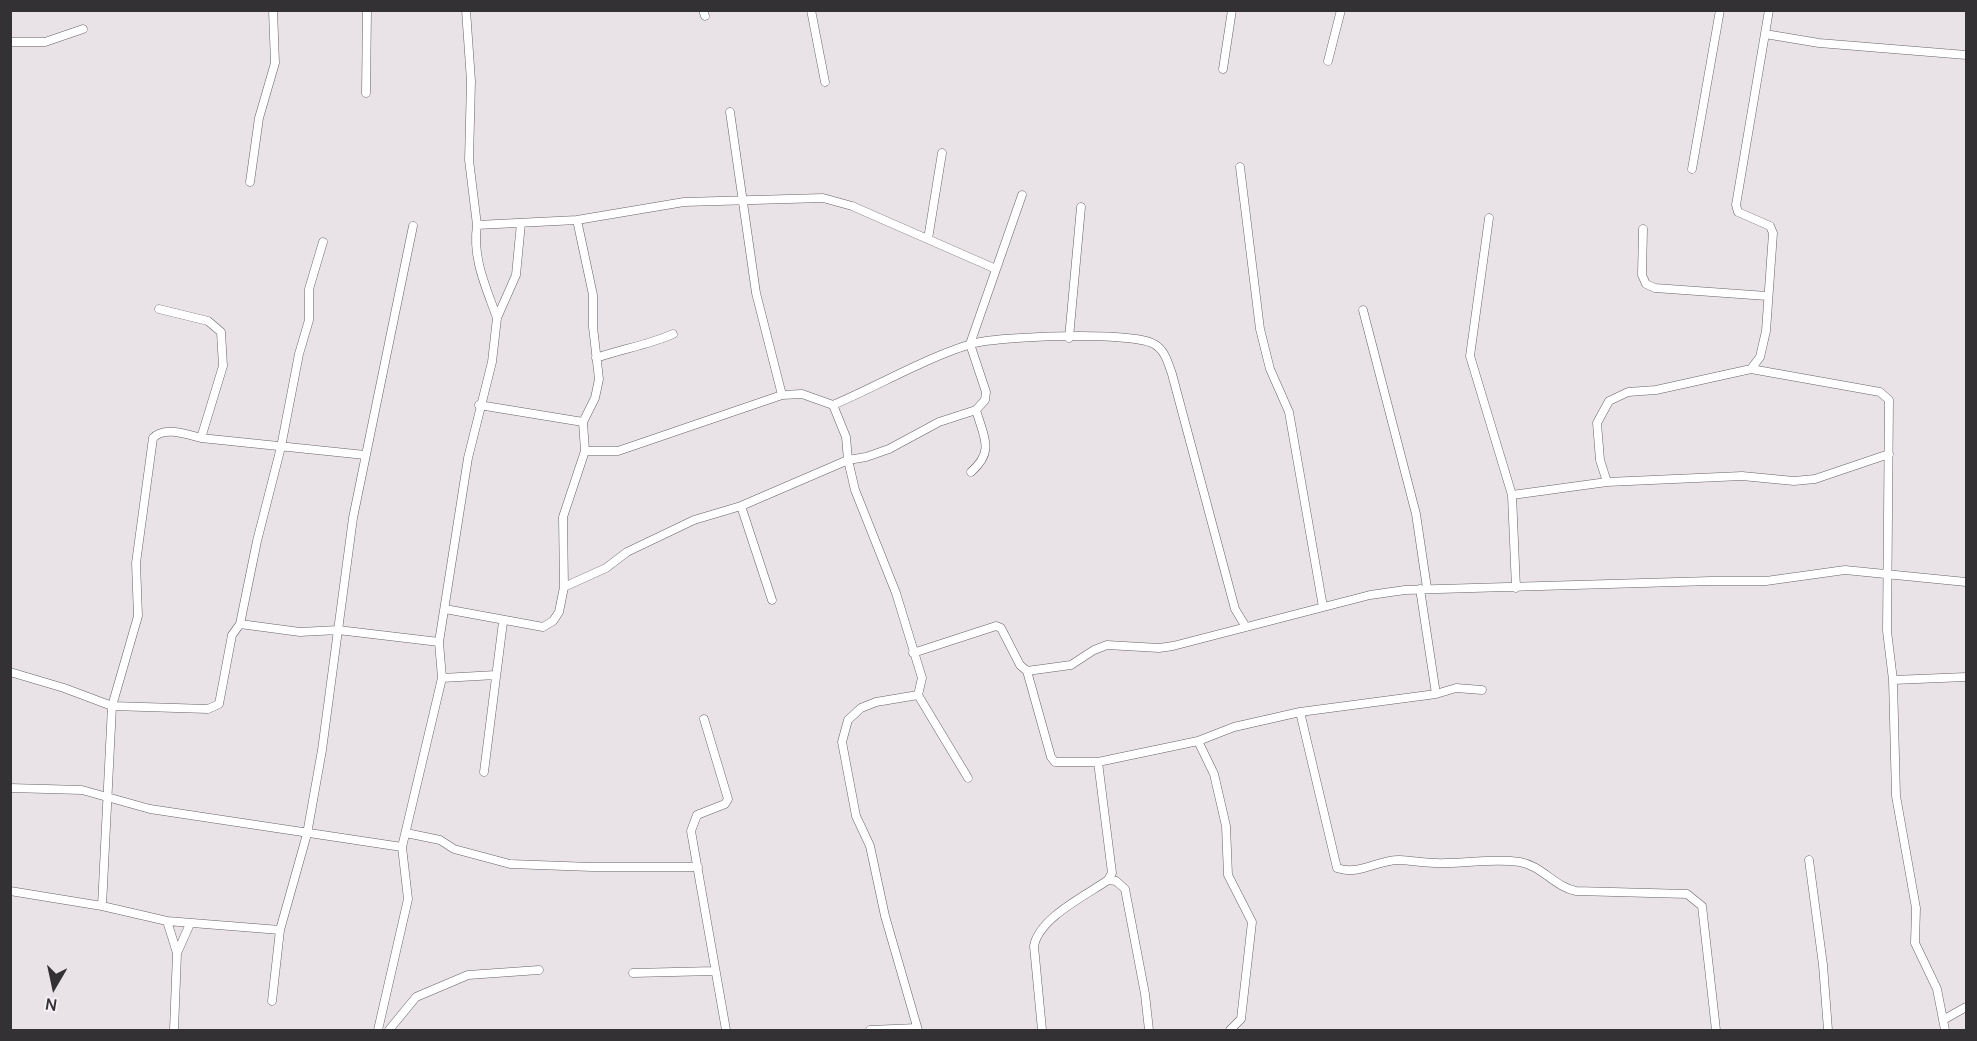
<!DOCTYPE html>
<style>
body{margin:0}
#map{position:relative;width:1977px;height:1041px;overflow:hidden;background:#e9e3e8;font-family:Manrope,sans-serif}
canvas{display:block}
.frame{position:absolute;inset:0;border:12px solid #343134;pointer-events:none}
.north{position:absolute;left:24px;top:957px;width:60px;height:60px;-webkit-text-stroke:4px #f6f0f6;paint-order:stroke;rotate:189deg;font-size:16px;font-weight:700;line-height:24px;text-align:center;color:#343134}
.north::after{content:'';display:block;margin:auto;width:21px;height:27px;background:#343134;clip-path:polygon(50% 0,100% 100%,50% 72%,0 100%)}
</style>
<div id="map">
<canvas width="1977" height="1041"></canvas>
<div class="frame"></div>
<div class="north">N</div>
</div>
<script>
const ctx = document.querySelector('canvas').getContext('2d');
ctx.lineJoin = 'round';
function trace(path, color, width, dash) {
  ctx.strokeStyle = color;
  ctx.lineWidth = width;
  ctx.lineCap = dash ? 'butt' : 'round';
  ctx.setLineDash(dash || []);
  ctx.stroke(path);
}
const minor = new Path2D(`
 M466 10 471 81 469 160 477 225 577 220 684 202 823 198 852 206 996 269
 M703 10 705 16
 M811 10 825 82
 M1765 34 1819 43 1966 55
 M10 42H45L83 29
 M1328 61 1341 10
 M1223 69 1232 10
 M366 93 367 10
 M730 112 756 293 782 395
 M1240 167 1260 329 1270 369 1289 412 1323 607
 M1692 169 1720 10
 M250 182 259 118 275 63 273 10
 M1489 218 1470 356 1512 495 1516 588
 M477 225C472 258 486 287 497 318
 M1643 229 1642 275 1646 284 1655 288 1767 296
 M928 239 942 153
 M159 309 208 321 221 332 223 366 201 438
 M1363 310 1416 514 1427 588
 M1069 338 1081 207
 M596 358C622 349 648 345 673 334
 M1751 369 1760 357 1766 331 1773 233 1770 226 1738 212 1736 205 1769 10
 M479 405 583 422
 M833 405C880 385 923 359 971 344 997 336 1132 331 1154 344 1165 350 1168 363 1172 374L1235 609 1246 627
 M585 451H618L782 395 802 394 833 405 846 437 848 460 855 490 896 593 922 678 918 695 876 702 861 708 848 720 842 742 856 816 870 846 885 916 918 1030
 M971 472C995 451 984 438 976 410
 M1607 482 1600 460 1597 423 1609 401 1628 392 1656 390 1751 369 1880 392 1889 400 1887 631 1893 680 1896 796 1916 908 1915 943 1937 989 1945 1030
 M1512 495 1607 482 1742 476 1794 481 1815 479 1889 454
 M741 506 772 600
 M564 587 606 568 627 552 694 520 741 506 848 460 866 457 889 449 939 422 976 410 985 400 986 392 970 344 1022 195
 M1420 589 1436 694
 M445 609 543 627 553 621 559 612 564 587 563 517 585 451 583 422 595 398 599 379 593 327V295L577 220
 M240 624 300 632 338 630 439 642
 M913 653 996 626 1001 628 1020 665 1027 671 1071 665 1094 650 1107 645 1159 648 1173 646 1370 595 1405 590 1711 581H1766L1845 570 1966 582
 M1027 671 1051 757 1055 762H1098L1198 741 1234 727 1300 712 1436 694 1456 688 1482 690
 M10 672 64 688 112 706 208 709 219 704 232 635 240 624 257 541 281 447 299 354 309 320V289L323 242
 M442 678 496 675
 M1893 680 1966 677
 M918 695 968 778
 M1300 712 1337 868C1359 876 1379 859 1400 860 1416 861 1431 864 1446 863 1471 863 1495 858 1520 862 1542 866 1555 887 1576 891L1687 894 1702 906 1716 1030
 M704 719 728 799 725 804 697 815 691 831 726 1030
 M1198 741 1214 774 1226 826 1228 875 1252 922 1241 1019 1230 1030
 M484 772 503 622
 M10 788 82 790 150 809 402 847
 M406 833 440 840 454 849 510 864 592 867H698
 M1809 860 1823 965 1828 1030
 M1108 880 1116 881 1125 889 1145 994 1149 1030
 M10 891 102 906 167 921 280 930
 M102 906 112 706 138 616 136 563 153 438C164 426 186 434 201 438L365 455
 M167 921 177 953 174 1030
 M177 953 190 924
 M633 973 714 971
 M272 1001 280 930 307 834 322 750 353 518 413 226
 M1943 1020 1966 1007
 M378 1030 408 899 402 847 442 678 439 642 468 458 492 362 497 318 516 275 521 223
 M389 1030 416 997 468 975 539 970
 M870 1030 917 1028
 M1042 1030 1034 946C1039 918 1085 896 1108 880L1112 873 1098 762`);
trace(minor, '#676267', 9);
trace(minor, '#fff', 8);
</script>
